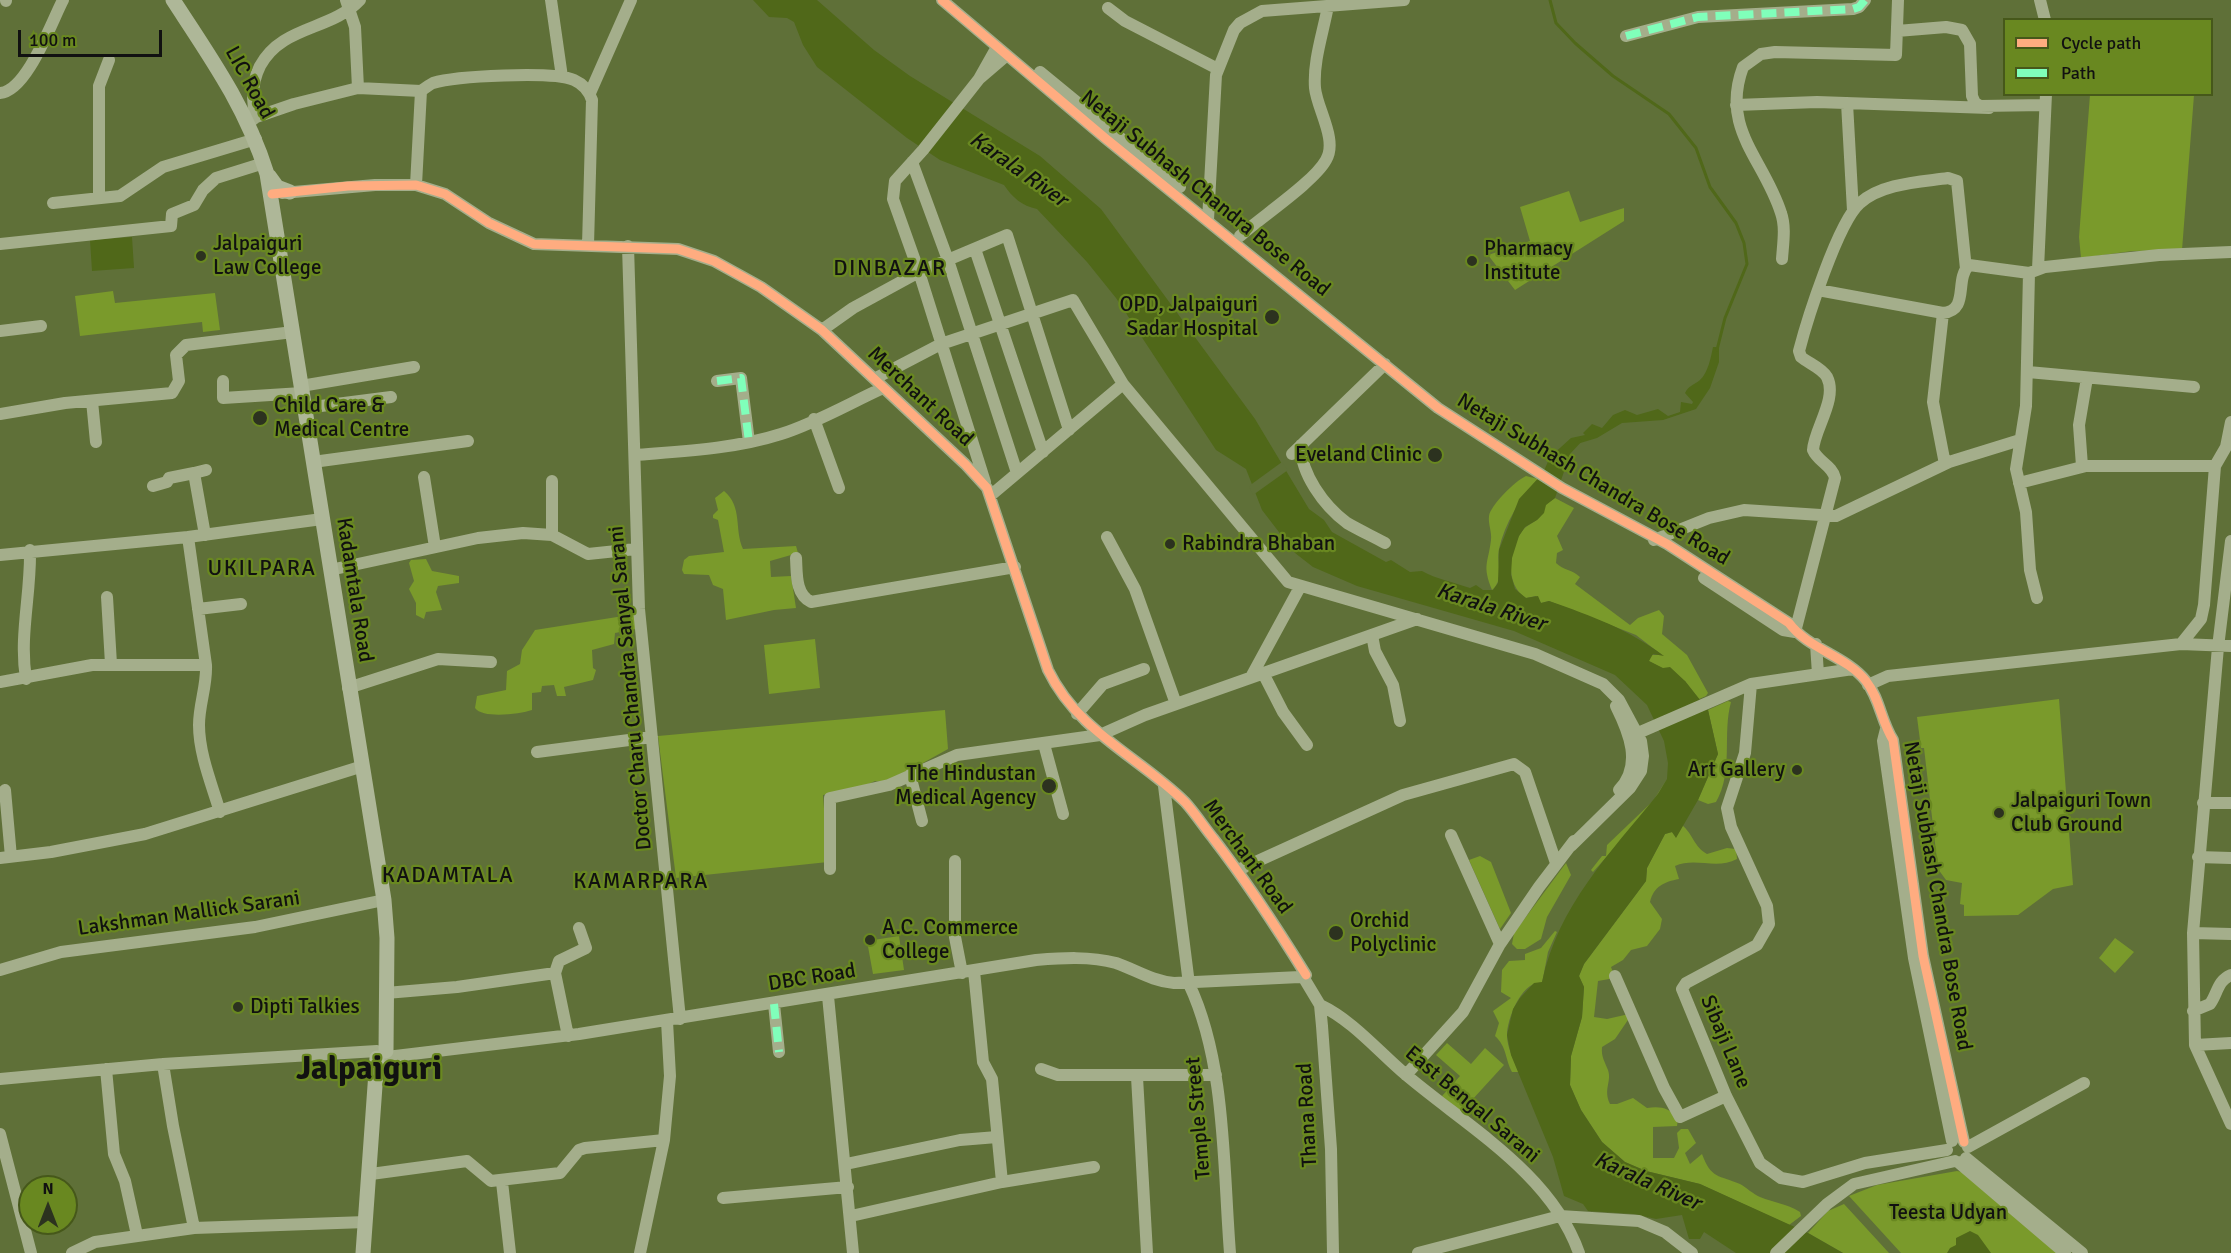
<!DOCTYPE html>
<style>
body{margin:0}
#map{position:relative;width:2231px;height:1253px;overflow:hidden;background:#5f7038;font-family:Signika,sans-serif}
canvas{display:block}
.legend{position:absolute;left:2003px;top:18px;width:210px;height:78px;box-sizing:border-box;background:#698820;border:2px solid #46581a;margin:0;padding:8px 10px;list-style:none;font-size:18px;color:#111}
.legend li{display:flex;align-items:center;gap:12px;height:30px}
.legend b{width:30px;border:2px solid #46581a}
.north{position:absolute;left:18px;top:1175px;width:60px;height:60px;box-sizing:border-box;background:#698820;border:2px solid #46581a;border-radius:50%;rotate:0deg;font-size:16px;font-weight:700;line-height:24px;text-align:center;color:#111}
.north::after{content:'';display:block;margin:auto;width:21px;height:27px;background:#2c321f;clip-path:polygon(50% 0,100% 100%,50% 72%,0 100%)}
.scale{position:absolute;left:18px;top:30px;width:144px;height:27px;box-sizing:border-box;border:3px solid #111;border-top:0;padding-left:8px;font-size:18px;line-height:21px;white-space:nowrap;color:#111;-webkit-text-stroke:4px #698820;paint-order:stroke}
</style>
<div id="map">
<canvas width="2231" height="1253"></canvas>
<ul class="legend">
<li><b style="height:8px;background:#ffac80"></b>Cycle path</li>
<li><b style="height:8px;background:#80ffba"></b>Path</li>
</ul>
<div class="north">N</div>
<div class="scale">100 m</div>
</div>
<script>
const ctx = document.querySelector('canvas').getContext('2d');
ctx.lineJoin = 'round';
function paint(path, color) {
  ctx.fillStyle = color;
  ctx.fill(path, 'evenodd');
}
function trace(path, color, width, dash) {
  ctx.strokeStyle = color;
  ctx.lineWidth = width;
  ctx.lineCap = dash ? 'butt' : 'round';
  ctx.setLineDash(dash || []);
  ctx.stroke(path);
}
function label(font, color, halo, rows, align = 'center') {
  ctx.font = font + ' Signika,sans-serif';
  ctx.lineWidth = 4.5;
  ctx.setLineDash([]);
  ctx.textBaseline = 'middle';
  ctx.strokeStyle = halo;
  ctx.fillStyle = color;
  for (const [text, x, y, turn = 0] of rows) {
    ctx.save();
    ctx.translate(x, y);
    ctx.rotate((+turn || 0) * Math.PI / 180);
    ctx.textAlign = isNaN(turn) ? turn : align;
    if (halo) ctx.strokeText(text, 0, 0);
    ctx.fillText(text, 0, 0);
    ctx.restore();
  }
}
paint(new Path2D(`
 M2090 95H2194L2182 250 2132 251 2081 258 2079 237Z
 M1569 191 1580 222 1624 208V221L1515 290 1488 255 1530 241 1520 207Z
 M113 291 115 303 215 293 220 330 203 332 202 322 80 336 75 296Z
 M1526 476 1538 479C1520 498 1505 523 1499 549 1496 563 1505 579 1492 590 1482 565 1488 564 1491 540 1492 532 1488 524 1489 516 1491 505 1515 481 1526 476Z
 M724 491C743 507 734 529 743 549L796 546 798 553 770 561 771 577 791 576 796 608 774 610 726 620 723 589 713 585 709 575 684 574 682 570 684 560 689 556 724 552 718 520 713 518V515L718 510 715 498Z
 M1555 498 1574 508 1557 536 1563 550 1557 553 1556 563C1563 570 1573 570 1580 577L1575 584 1630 625 1638 618 1659 610 1664 616 1662 634 1687 655 1708 693 1706 696 1699 699 1685 681 1649 661 1650 655H1662L1636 635 1549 601 1541 603 1536 596 1526 598C1504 585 1509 547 1523 530 1527 525 1533 523 1538 519 1543 514 1542 512 1544 507 1546 503 1552 501 1555 498Z
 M426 559 432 571 459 576V583L438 586 436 592 442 610 426 612 424 619 416 615V603L409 589 414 581 409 563 411 560Z
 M636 614V629L615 633 614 644 592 650 593 668 596 670 593 680 564 687 566 696H557L554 685 542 686 541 692 532 693V710C520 714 483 719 475 708L477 696 506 690 507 671 520 664 522 650 535 630Z
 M815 639 820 688 769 694 764 645Z
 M2059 699 2073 885 2053 889 2018 915 1964 916V905L1960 904 1962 883 1946 880 1938 869 1924 748H1921L1917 717Z
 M1728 701 1731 702C1722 735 1734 771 1716 802L1708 804 1698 800 1718 754 1708 710Z
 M945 710 948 749 887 783 875 781 853 791 823 795 828 862 676 878 658 736Z
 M1667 779C1648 813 1619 843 1593 872L1591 870 1602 856H1606L1607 845 1653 801Z
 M1682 825C1693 834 1694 847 1707 854L1727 848 1736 849 1737 859C1717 870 1695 857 1675 866L1679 879C1664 882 1654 886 1650 902L1662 919 1660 929 1647 946 1631 950 1623 960 1611 967 1615 978 1598 981 1594 1017 1607 1019 1629 1014 1630 1017 1615 1039 1602 1047C1601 1057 1605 1062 1608 1070 1612 1082 1603 1089 1610 1104H1617L1633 1098 1647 1108C1661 1106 1669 1108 1678 1118L1677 1126 1653 1127V1158H1674L1679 1148 1677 1133 1681 1129H1688L1696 1143 1685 1153 1690 1164 1702 1154C1711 1179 1719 1175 1740 1184 1747 1188 1753 1194 1760 1197 1774 1203 1786 1203 1800 1212L1801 1216 1789 1225 1700 1184 1646 1171 1625 1162 1602 1142 1581 1110 1570 1085 1571 1056 1582 1017 1584 987 1579 976 1584 964 1646 881 1647 868 1665 834 1672 832 1676 837Z
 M1480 856 1491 862 1511 913 1500 929 1469 860Z
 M1566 863 1571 875 1547 917 1541 939 1525 949H1517L1512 944 1514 933Z
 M1555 931 1557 932 1548 952 1542 983C1522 980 1507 1019 1507 1035 1507 1048 1514 1061 1520 1072H1512C1505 1059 1507 1047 1495 1036L1499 1023 1493 1011 1511 998 1501 992 1502 970 1509 961 1525 960V954L1541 948Z
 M899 936 904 970 873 974 867 941Z
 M2115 938 2134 952 2115 973 2099 958Z
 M1447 1043 1471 1064 1485 1048 1504 1065 1461 1112 1442 1096 1460 1076 1436 1055Z
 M1957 1171 1962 1172 2058 1253H1901L1849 1196 1877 1185Z
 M1844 1204 1889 1253H1843L1808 1233 1828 1211Z`), '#7a9a2b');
paint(new Path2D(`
 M753 0H817L874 50 910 76 1040 156 1101 209 1255 419 1309 509 1324 520 1332 532 1386 562 1391 560 1410 572 1422 571C1436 579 1453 582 1470 588L1476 585 1483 590H1493L1498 583 1499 550 1519 499 1543 473 1550 457 1571 438 1585 435 1583 433 1592 424 1602 428 1613 415 1625 410 1637 415 1658 409 1668 416 1680 412 1681 402 1692 404 1693 402 1685 393C1689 385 1694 385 1700 380 1708 373 1711 357 1713 347H1719V362L1710 388 1696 409 1663 420 1622 423 1597 438 1577 444 1571 451 1555 498 1546 505 1544 513 1537 520 1525 527 1519 536 1512 558 1511 575 1515 589 1526 598 1538 596 1541 603 1549 601C1592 616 1628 629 1664 656L1653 654 1649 661 1663 668 1670 667 1685 681 1708 710 1718 754 1698 800 1676 838 1672 832 1665 834 1647 868 1646 881 1584 964 1579 976 1584 987 1582 1017 1571 1056 1570 1085 1581 1110 1602 1142 1625 1162 1646 1171 1700 1184 1808 1233 1843 1253H1736L1704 1232 1700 1239H1689L1682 1215 1656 1219 1634 1214 1588 1211 1583 1204 1564 1196 1553 1157 1511 1055 1507 1035 1513 1009 1520 998 1534 983 1542 982C1558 906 1610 853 1658 794L1667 779 1668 763 1664 741 1647 705 1615 675 1514 631 1357 586 1313 567 1295 553 1262 510 1246 469 1216 450 1116 298 1087 262 1037 209C1022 206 1012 197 1004 185L940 160 907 138 817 67 803 45 794 22 787 18 769 17Z
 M132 237 134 268 92 271 90 240Z
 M1970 1231 1978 1235 1991 1253H1947L1950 1248 1956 1245V1238Z`), '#506819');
paint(new Path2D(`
 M1282 462 1288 470 1253 495 1249 486Z`), '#5f7038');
trace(new Path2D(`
 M1550 0 1556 23 1575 43 1613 76 1669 114 1696 148 1710 187 1736 223 1744 243 1747 264 1725 318 1717 350
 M1568 454 1580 441`), '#506819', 3);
trace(new Path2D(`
 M6 0V1
 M551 0 562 77
 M942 0 1105 138 1438 408 1562 488 1667 544 1789 623C1808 649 1846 656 1866 681 1880 699 1881 721 1893 740L1923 956 1964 1142
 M2040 0 2045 20
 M1108 8 1125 21 1218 69
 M1897 31 1946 27 1962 30 1970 44 1972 96 1975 103 1980 106 2045 105
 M1626 36 1698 17 1853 9 1859 7 1865 0
 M997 47 979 79 1007 55
 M1040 72 1180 187
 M358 88 421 91
 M0 93C27 91 51 23 63 0
 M590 93 631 0
 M1847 103 1853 211
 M1736 105 1817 102 1989 108
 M256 117 294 104 358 88 355 27 346 0
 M251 121 256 117C251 99 252 82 260 66 282 25 331 31 360 0
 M912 162 948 260 1017 473
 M416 185 421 91C425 88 429 85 433 83 455 76 553 71 574 80 583 84 589 91 592 100L588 245
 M282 193 375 185H416L445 194 489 223 534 244 678 249 714 261 761 287 822 330 965 464 987 488 1048 670C1078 732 1138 756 1185 802 1195 813 1204 827 1213 838 1247 882 1277 928 1306 975
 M99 198V86L109 60
 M53 203 120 196 163 167 256 139
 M1208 220 1216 75 1234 30 1240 23 1262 11 1404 0
 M1240 236C1261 217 1314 182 1326 160 1338 140 1317 109 1315 88 1313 61 1323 33 1328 6
 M0 244 171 226 172 214 194 205 203 190 216 178 264 163
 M628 246 639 609 680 1019
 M975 249 1043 452
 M1782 259C1783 244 1786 227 1781 213 1764 159 1720 129 1743 67L1761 54 1775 52 1896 55 1898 0
 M2038 269 2046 94
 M1818 290 1943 313C1970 310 1954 280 1969 265L2029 273
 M1943 313 1933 402 1945 464
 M822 330 853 308 919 272 893 199 895 181 923 150 979 79
 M0 331 41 326
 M2028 372 2194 387
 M874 379 941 344 1073 300 1123 384 1288 582 1535 654 1603 684 1619 700 1641 741 1643 756 1641 771 1630 788 1571 846
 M223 381V398L302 393
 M717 381 741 378 749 442
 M301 386 414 367
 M92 401 96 442
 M305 408 391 397
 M0 414 65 403 172 393 179 381 176 355 186 345 293 332
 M814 419 839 488
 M1301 445C1300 473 1324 506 1347 523 1359 530 1372 536 1385 543
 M1292 454 1385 364
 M635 455C684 451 734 449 781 434 816 423 850 403 883 388
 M313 462 468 441
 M2082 466 2079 425 2087 378
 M194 473 206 470
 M424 477 435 547
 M985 482 919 272 1007 235 1069 430
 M2019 483 2086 466H2215L2226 447 2231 422
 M153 486 167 482 169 478 194 473 205 535
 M990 496 1123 384
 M552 535V481
 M188 537 206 665C207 686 199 704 199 725 199 754 212 785 220 812
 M1107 537 1135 589 1176 704
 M1654 540 1709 518 1744 510 1836 516 1949 462 2020 440
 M2231 541 2218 647 2193 933 2195 1045 2231 1124
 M0 555 188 537 322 519
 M796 558C797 573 795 594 811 602L1015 567
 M330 570 478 538 523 533 552 535 588 554 636 549
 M1704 578 1783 630 1795 632
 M107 597 111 664
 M2037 598 2030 570 2026 512 2016 469 2026 406 2029 273 2045 267 2159 255 2231 252
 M198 609 241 604
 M1795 632 1835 478C1832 465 1818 462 1813 450 1814 429 1838 399 1827 377 1822 368 1808 363 1801 357L1799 351C1807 320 1838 222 1860 203 1882 183 1921 182 1948 178L1957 181 1966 269
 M1372 635 1375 651 1393 685 1400 721
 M1816 644 1818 674
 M2181 644 2201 619 2204 605 2215 466
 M1263 673 1283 712 1307 745
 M1251 677 1300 587
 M26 679C19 636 31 594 30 550
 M0 682 92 665H206
 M1751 684 1745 753 1727 808 1731 827 1767 906 1769 924 1757 945 1686 983 1682 989 1726 1096 1760 1163 1781 1178 1803 1182 1865 1163 1947 1150
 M1868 685 1888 676 2181 644 2231 646
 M348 688 438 659 491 662
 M1616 706C1629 732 1643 765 1619 790
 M1077 714 1103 684 1144 669
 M1886 729 1883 741 1914 958 1952 1141
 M1638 733 1751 684 1853 669
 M1044 744 1063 814
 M537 752 652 737
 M910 775 922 821
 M1164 786 1189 984C1226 1062 1223 1166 1230 1253
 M5 790 11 857
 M2203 803H2231
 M1451 835 1500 944
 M2198 857 2231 858
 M0 858 51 852 145 834 363 766
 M955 861V937L962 973
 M830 869V798L889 785 957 755 1100 735 1145 715 1417 619
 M1238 870 1403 795 1514 764 1525 772 1556 863
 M2193 933 2231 934
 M0 970 61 952 255 927 384 900
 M974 971 983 1062 992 1079 1002 1182
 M555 973 559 961 586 948 579 928
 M1615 976 1664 1088 1680 1117 1726 1096
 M1305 980 1320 1005 1322 1026 1331 1149 1333 1253
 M386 993 457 987 555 973 568 1036
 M828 996 853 1253
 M774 1004 779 1052
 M1320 1005C1352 1020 1378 1051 1405 1074 1466 1126 1551 1173 1579 1253
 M2193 1011 2210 1004C2218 993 2217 981 2231 975
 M2195 1045 2231 1043
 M387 1057 579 1034 1036 960C1062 958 1090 956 1116 963 1136 970 1152 981 1174 983L1300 977
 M163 1064 173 1126 194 1228
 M106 1069 114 1154 125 1181 137 1235
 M1041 1069 1058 1075H1216
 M1406 1075 1463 1012 1500 944 1539 887 1574 841
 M1137 1077 1147 1253
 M0 1079 163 1064 377 1051
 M0 1134 31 1253
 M1968 1147 2084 1083
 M1966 1158 2082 1253
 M1958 1162 2065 1253
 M846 1164 960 1140 997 1137
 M371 1174 467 1161 491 1181 560 1173 579 1150 585 1148 664 1140
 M502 1182 510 1253
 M723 1198 848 1187
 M851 1216 1002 1182 1094 1167
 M72 1253 95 1242 194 1228 366 1222
 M640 1253 664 1140 670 1076 667 1021
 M1418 1253 1560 1216 1639 1221 1665 1232 1692 1253
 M1776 1253 1827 1204 1854 1184 1955 1161`), '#a4ae8b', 12);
trace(new Path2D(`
 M173 0C211 58 246 107 267 174L384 900 387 938 386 1051
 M269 176 277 187 290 192
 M363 1253 377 1058`), '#aeb798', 15);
trace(new Path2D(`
 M1626 36 1698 17 1853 9 1859 7 1865 0
 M717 381 741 378 749 442
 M774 1004 779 1052`), '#80ffba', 8, [15, 8]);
trace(new Path2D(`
 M942 0 1105 138 1438 408 1562 488 1667 544 1789 623C1808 649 1846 656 1866 681 1880 699 1881 721 1893 740L1923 956 1964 1142
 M272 194 348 186 416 185 445 194 489 223 534 244 678 249 714 261 761 287 822 330 965 464 987 488 1048 670C1078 732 1138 756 1185 802 1195 813 1204 827 1213 838 1247 882 1277 928 1306 975`), '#ffac80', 9);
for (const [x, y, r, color] of [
 [201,256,6,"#2c321f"],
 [1472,261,6,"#2c321f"],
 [1272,317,8,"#2c321f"],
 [260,418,8,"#2c321f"],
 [1435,455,8,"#2c321f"],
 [1170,544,6,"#2c321f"],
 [1797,770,6,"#2c321f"],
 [1049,786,8,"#2c321f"],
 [1999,813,6,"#2c321f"],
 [1336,933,8,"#2c321f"],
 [870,940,6,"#2c321f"],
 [238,1007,6,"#2c321f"]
]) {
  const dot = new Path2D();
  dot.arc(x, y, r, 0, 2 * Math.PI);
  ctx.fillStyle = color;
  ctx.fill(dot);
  trace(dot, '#698820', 2);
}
label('21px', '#111', '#698820', [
 ["LIC Road",249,83,61],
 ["Netaji Subhash Chandra Bose Road",1205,194,39],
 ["Merchant Road",920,397,43],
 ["Netaji Subhash Chandra Bose Road",1593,480,31],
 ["Kadamtala Road",354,590,81],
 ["Doctor Charu Chandra Sanyal Sarani",631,688,-95],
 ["Merchant Road",1247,857,54],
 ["Netaji Subhash Chandra Bose Road",1937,896,80],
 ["Lakshman Mallick Sarani",189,914,-8],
 ["DBC Road",812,978,-9],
 ["Sibaji Lane",1725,1042,67],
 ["East Bengal Sarani",1472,1105,40],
 ["Thana Road",1308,1115,-93],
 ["Temple Street",1199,1118,-95]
]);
label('21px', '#111', '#698820', [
 ["Jalpaiguri",213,244],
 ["Law College",213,268],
 ["Pharmacy",1484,249],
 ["Institute",1484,273],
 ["OPD, Jalpaiguri",1258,305,"right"],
 ["Sadar Hospital",1258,329,"right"],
 ["Child Care &",274,406],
 ["Medical Centre",274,430],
 ["Eveland Clinic",1422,455,"right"],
 ["Rabindra Bhaban",1182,544],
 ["Art Gallery",1785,770,"right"],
 ["The Hindustan",1036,774,"right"],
 ["Medical Agency",1036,798,"right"],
 ["Jalpaiguri Town",2011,801],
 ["Club Ground",2011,825],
 ["Orchid",1350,921],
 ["Polyclinic",1350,945],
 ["A.C. Commerce",882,928],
 ["College",882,952],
 ["Dipti Talkies",250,1007]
], 'left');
label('21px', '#111', '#698820', [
 ["Teesta Udyan",1948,1213]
]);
label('italic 22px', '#111', '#698820', [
 ["Karala River",1018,170,35],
 ["Karala River",1491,608,18],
 ["Karala River",1647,1182,24]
]);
ctx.letterSpacing = '1.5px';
label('22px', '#111', '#698820', [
 ["DINBAZAR",890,269],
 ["UKILPARA",262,569],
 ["KADAMTALA",448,876],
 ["KAMARPARA",641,882]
]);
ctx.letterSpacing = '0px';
label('bold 33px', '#111', '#698820', [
 ["Jalpaiguri",369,1070]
]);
</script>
